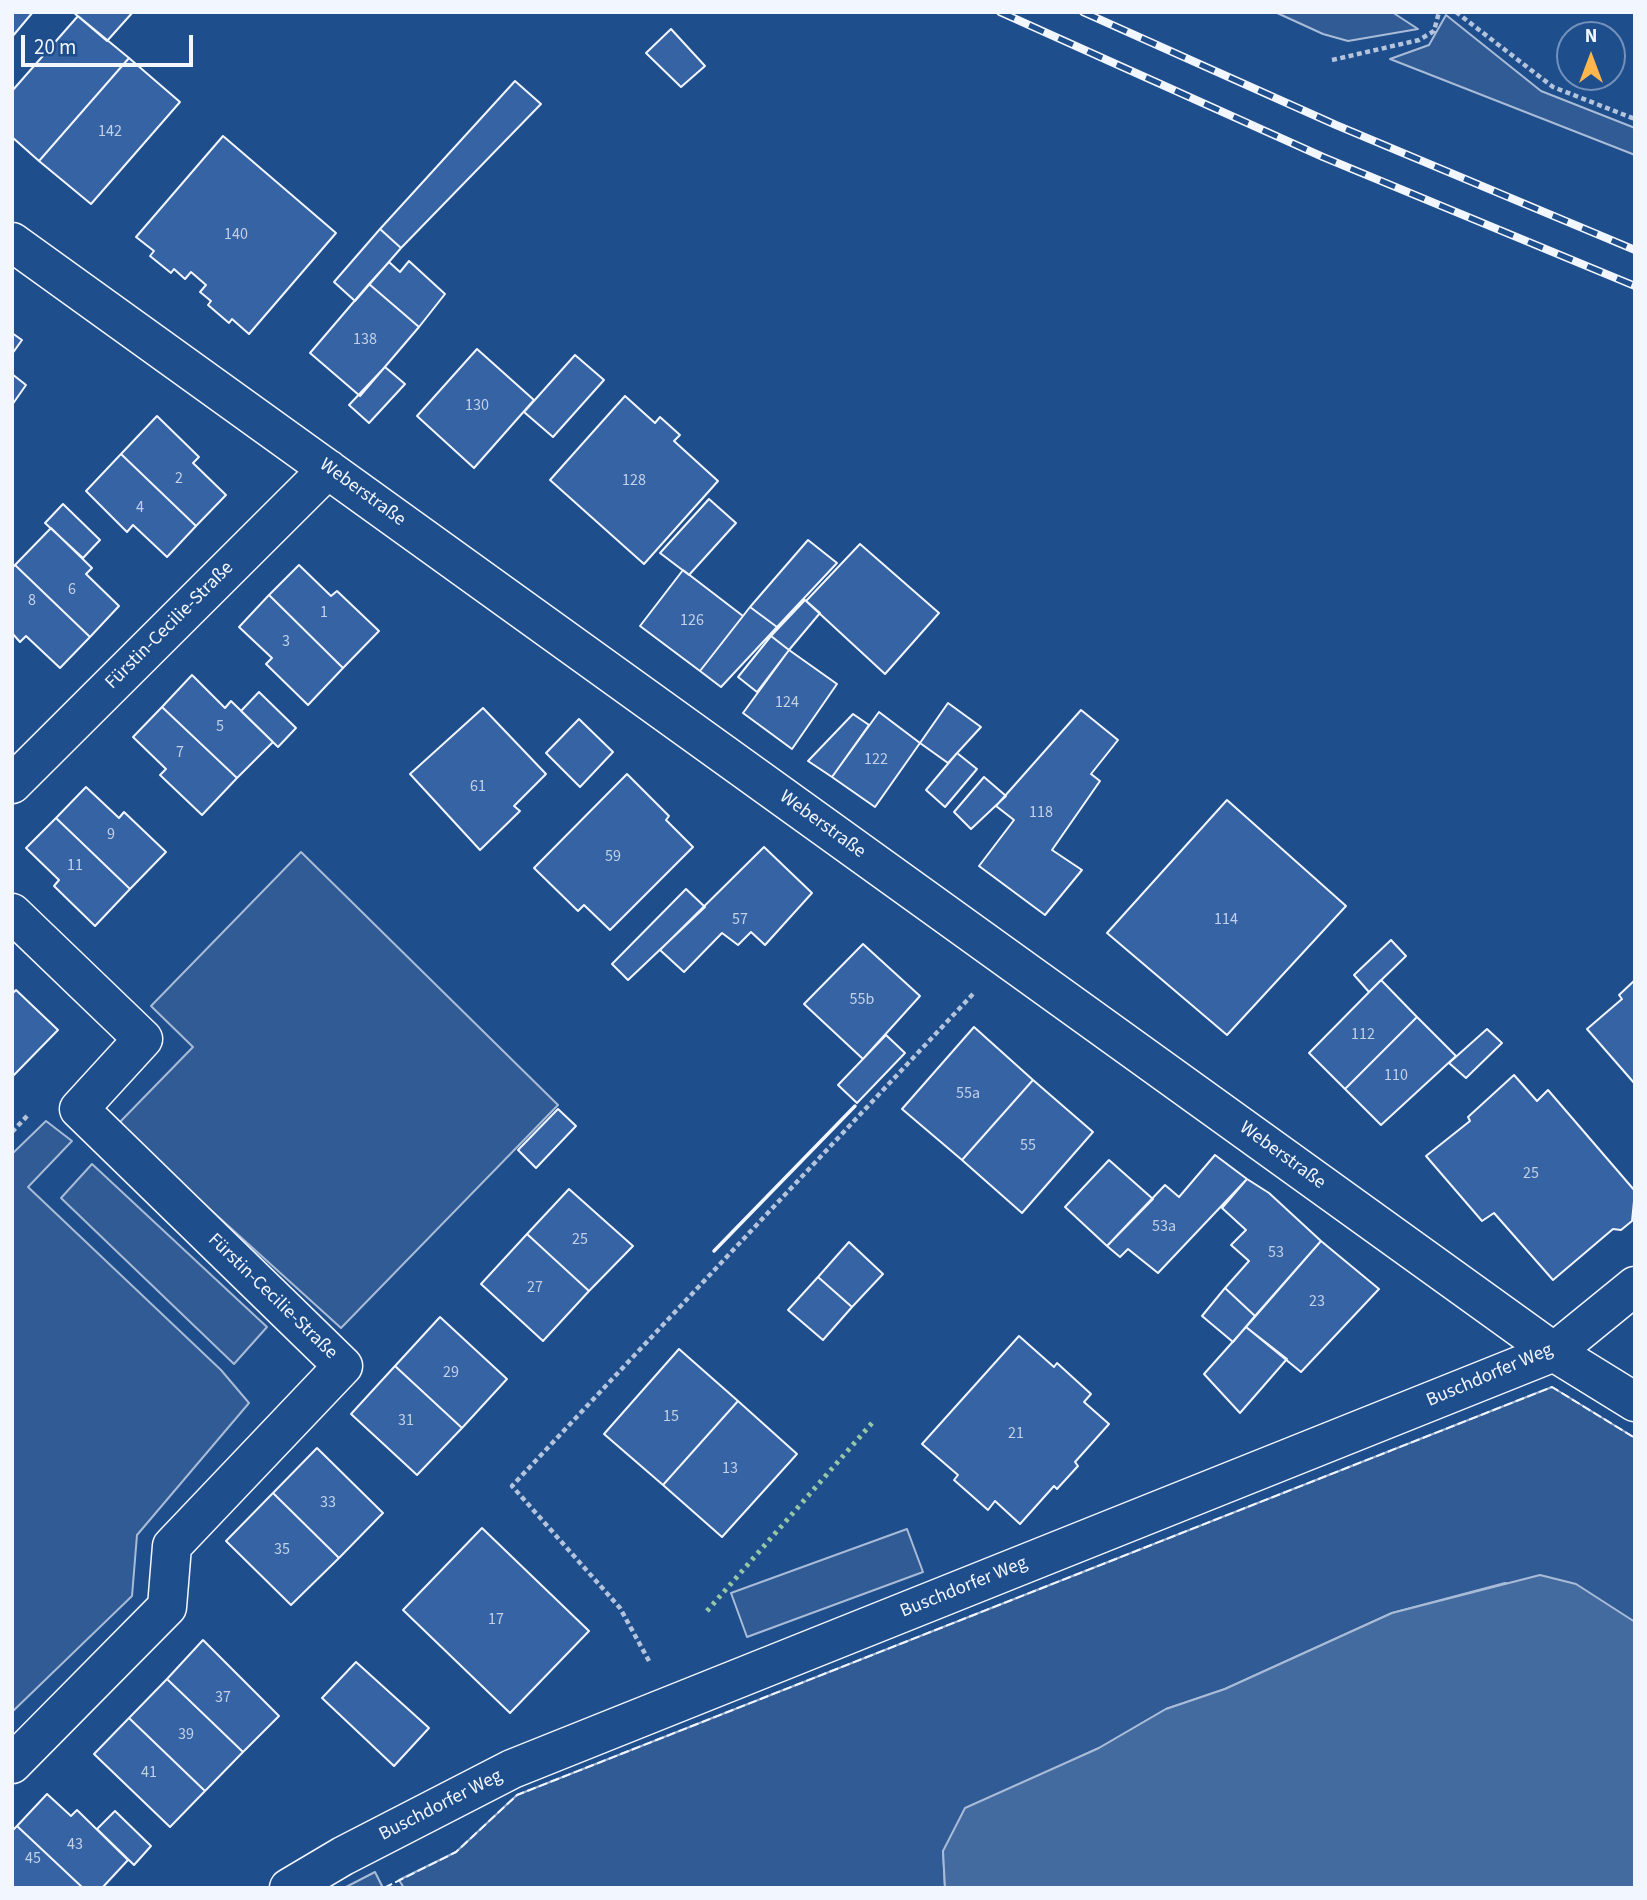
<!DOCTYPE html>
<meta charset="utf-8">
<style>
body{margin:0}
#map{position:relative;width:1647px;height:1900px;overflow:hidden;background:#1f4e8c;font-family:"Source Sans 3",sans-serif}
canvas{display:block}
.frame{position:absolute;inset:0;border:14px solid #f2f6ff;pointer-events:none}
.north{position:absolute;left:1556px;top:21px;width:70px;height:70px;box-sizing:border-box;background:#1f4e8c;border:2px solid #7391ba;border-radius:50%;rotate:0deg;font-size:19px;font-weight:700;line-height:28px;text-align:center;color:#f2f6ff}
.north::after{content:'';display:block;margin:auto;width:24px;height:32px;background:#ffb74d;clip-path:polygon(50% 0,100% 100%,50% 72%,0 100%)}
.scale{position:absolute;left:21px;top:35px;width:172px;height:32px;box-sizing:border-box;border:4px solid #f2f6ff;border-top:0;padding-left:9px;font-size:21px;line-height:24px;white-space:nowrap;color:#f2f6ff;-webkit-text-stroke:5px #1f4e8c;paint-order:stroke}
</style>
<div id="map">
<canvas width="1647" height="1900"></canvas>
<div class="frame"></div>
<div class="north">N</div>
<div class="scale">20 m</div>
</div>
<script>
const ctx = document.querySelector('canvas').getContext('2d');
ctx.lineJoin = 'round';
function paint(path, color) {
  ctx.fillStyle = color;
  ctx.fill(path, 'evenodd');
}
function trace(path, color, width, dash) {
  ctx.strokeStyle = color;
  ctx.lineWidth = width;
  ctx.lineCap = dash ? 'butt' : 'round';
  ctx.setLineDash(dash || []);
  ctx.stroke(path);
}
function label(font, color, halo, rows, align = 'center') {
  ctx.font = font + ' "Source Sans 3",sans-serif';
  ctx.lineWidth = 5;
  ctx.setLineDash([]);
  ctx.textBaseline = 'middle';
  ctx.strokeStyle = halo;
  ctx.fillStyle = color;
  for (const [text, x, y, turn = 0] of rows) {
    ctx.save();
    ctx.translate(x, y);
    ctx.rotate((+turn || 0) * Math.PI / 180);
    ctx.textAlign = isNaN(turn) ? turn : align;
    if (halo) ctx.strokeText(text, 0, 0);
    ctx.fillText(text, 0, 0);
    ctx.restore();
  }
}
const built = new Path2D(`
 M1275 12H1392L1418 29 1348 41 1323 34Z
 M1446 15 1541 91 1635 128V155L1390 59 1429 45Z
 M301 852 558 1105 341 1328 117 1125 193 1047 151 1006Z
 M46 1121 72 1141 28 1187 221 1370 249 1403 137 1535 132 1596 12 1712V1154Z
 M92 1164 267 1327 234 1364 61 1198Z
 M1552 1387 1635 1438V1622L1607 1606 1505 1583 1392 1613 1225 1689 1166 1709 1099 1748 1054 1769 943 1851 945 1888H404L399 1880 456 1852 517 1795Z
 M907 1529 923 1572 747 1637 731 1593Z
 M375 1872 383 1888H344Z`);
paint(built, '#305b95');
trace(built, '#a8bbd7', 2);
const water = new Path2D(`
 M1540 1575 1576 1584 1635 1622V1888H945L943 1851 965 1808 1099 1748 1166 1709 1225 1689 1392 1613Z`);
paint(water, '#446ba0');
trace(water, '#a8bbd7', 2);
const building = new Path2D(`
 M12 12H33L12 37Z
 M73 12H133L107 41Z
 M78 16 129 58 39 161 12 137V91Z
 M671 29 705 66 681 87 646 53Z
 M129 58 180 102 91 204 39 161Z
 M515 81 541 104 401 248 380 229Z
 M223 136 336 233 249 334 232 319 229 323 208 305 211 301 200 292 206 285 191 272 185 279 174 269 171 273 150 256 154 251 136 237Z
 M380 229 401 248 355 301 334 282Z
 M409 261 445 294 419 327 369 284 389 262 400 272Z
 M369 284 419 327 360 396 310 353Z
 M12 333 22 340 12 354Z
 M477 349 534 400 474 468 417 416Z
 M575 355 604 380 553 437 524 412Z
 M385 367 405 384 369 423 349 405Z
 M12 374 26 385 12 405Z
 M625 396 655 423 660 417 680 435 674 441 718 481 644 564 550 480Z
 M157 416 199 457 193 463 226 495 196 526 121 454Z
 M121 454 196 526 167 557 133 525 127 532 86 491Z
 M709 499 736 523 689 575 660 553Z
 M63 504 100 540 83 558 45 523Z
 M51 528 92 568 86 574 119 606 90 637 15 565Z
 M808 540 837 563 777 627 750 607Z
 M860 544 939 613 885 674 806 601Z
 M15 565 90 637 60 668 26 636 20 642 12 633V568Z
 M299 565 331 596 337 591 379 631 343 668 269 595Z
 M683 570 743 616 700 671 640 626Z
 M269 595 343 668 308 705 266 664 272 658 239 627Z
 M805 600 820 613 789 650 771 636Z
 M750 607 777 627 721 687 700 671Z
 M771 636 789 650 757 692 738 677Z
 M789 650 837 684 792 749 743 713Z
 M192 675 225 708 231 701 273 742 237 778 162 707Z
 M259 692 296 728 278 747 241 711Z
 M948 703 981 727 948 763 920 743Z
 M162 707 237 778 202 815 160 775 166 769 133 737Z
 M483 708 546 774 514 806 520 811 480 850 410 774Z
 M1081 710 1118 740 1091 774 1100 781 1052 850 1082 870 1045 915 979 866 1014 820 996 806Z
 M879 712 920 743 875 807 832 777Z
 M853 714 869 725 832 777 808 761Z
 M579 719 613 752 580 787 546 753Z
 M957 753 977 769 945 807 926 790Z
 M627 774 669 816 666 820 693 847 610 930 584 905 578 911 534 868Z
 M984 777 1006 796 971 829 954 812Z
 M86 787 119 818 124 812 166 852 130 889 56 818Z
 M1227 800 1346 906 1227 1035 1107 933Z
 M56 818 130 889 95 926 54 886 59 880 26 848Z
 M764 847 812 893 765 945 751 932 738 945 722 933 684 972 660 950Z
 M686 889 705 907 628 980 612 964Z
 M1391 940 1406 956 1369 992 1354 975Z
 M863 944 920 996 863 1059 804 1004Z
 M1381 980 1417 1017 1345 1089 1309 1053Z
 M1635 980V1084L1587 1029 1622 999 1619 995Z
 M16 990 58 1030 12 1077V994Z
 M1417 1017 1456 1056 1381 1125 1345 1089Z
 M974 1027 1033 1080 962 1160 902 1109Z
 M1487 1029 1502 1043 1466 1078 1449 1063Z
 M886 1035 905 1053 857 1103 838 1085Z
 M1514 1075 1537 1101 1548 1090 1635 1191 1632 1221 1621 1230 1613 1229 1553 1280 1494 1213 1482 1221 1426 1156 1470 1121 1468 1117Z
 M1033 1080 1093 1132 1022 1213 962 1160Z
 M558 1109 576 1126 536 1168 518 1150Z
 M1215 1155 1247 1179 1158 1273 1128 1249 1120 1257 1107 1246 1165 1185 1179 1197Z
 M1109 1160 1153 1199 1107 1246 1065 1207Z
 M1247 1179 1269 1193 1321 1241 1255 1316 1225 1288 1249 1261 1231 1245 1246 1230 1222 1208Z
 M569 1189 633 1246 589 1291 527 1234Z
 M527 1234 589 1291 543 1341 481 1284Z
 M1321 1241 1379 1289 1301 1372 1246 1327Z
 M849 1242 883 1274 852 1307 818 1277Z
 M818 1277 852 1307 823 1340 788 1310Z
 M1225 1288 1255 1316 1233 1342 1202 1316Z
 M440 1317 507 1379 462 1428 395 1366Z
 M1246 1327 1287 1359 1240 1413 1204 1374Z
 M1019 1336 1054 1367 1057 1363 1091 1394 1084 1402 1109 1424 1075 1462 1078 1466 1057 1489 1054 1486 1020 1524 995 1501 988 1510 954 1480 958 1475 922 1444Z
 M679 1349 738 1401 663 1485 604 1434Z
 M395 1366 462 1428 417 1475 351 1414Z
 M738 1401 797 1454 722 1537 663 1485Z
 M317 1448 383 1513 339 1558 273 1493Z
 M273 1493 339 1558 291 1605 226 1541Z
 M482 1528 589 1631 510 1713 403 1610Z
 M203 1640 279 1716 243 1752 167 1679Z
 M356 1662 429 1728 394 1766 322 1698Z
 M167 1679 243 1752 205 1791 129 1718Z
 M129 1718 205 1791 170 1827 94 1754Z
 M47 1794 71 1816 77 1810 128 1860 102 1888H83L17 1826Z
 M115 1811 151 1846 134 1865 97 1829Z
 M17 1826 83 1888H12V1831Z`);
paint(building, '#3563a3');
trace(building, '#f2f6ff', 2);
const minor = new Path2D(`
 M12 242 1554 1352 1635 1402
 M12 784 328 469
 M12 913 143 1039 79 1109 343 1366 172 1546 167 1607 12 1764
 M289 1888 343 1856 512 1769 1554 1352 1635 1286`);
trace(minor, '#f2f6ff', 41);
trace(new Path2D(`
 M1456 12 1553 87 1635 119
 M1332 60 1419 40 1434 31 1439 12
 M12 1132 29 1114
 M649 1661 620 1608 512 1486 973 994`), '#b3c4dc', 4.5, [5, 3.5]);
trace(minor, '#1f4e8c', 38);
const rail = new Path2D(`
 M1000 12 1323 157 1635 286
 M1083 12 1336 125 1635 250`);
trace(rail, '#f2f6ff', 8);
trace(rail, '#1f4e8c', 5, [16]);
trace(new Path2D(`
 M707 1611 872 1423`), '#97c8a6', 5, [3.5, 5]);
trace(new Path2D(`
 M384 1888 456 1852 517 1795 1552 1387 1635 1438`), '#f2f6ff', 2, [9, 3.5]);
trace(new Path2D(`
 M714 1251 855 1106`), '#f2f6ff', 3.5);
label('16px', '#c3d1e8', null, [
 ["142",110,132],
 ["140",236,235],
 ["138",365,340],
 ["130",477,406],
 ["2",179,479],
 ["128",634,481],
 ["4",140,508],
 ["6",72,590],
 ["8",32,601],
 ["1",324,613],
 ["126",692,621],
 ["3",286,642],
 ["124",787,703],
 ["5",220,727],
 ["7",180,753],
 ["122",876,760],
 ["61",478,787],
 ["118",1041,813],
 ["9",111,835],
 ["59",613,857],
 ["11",75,866],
 ["57",740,920],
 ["114",1226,920],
 ["55b",862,1000],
 ["112",1363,1035],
 ["110",1396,1076],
 ["55a",968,1094],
 ["55",1028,1146],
 ["25",1531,1174],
 ["53a",1164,1227],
 ["25",580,1240],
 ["53",1276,1253],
 ["27",535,1288],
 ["23",1317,1302],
 ["29",451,1373],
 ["15",671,1417],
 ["31",406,1421],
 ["21",1016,1434],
 ["13",730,1469],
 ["33",328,1503],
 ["35",282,1550],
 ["17",496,1620],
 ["37",223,1698],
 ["39",186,1735],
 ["41",149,1773],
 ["43",75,1845],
 ["45",33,1859]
]);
label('19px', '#f2f6ff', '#1f4e8c', [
 ["Weberstraße",362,493,36],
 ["Fürstin-Cecilie-Straße",170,626,-45],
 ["Weberstraße",822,825,36],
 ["Weberstraße",1282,1156,36],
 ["Fürstin-Cecilie-Straße",272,1297,44],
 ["Buschdorfer Weg",1490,1376,-23],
 ["Buschdorfer Weg",964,1588,-22],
 ["Buschdorfer Weg",441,1806,-27]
]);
</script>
